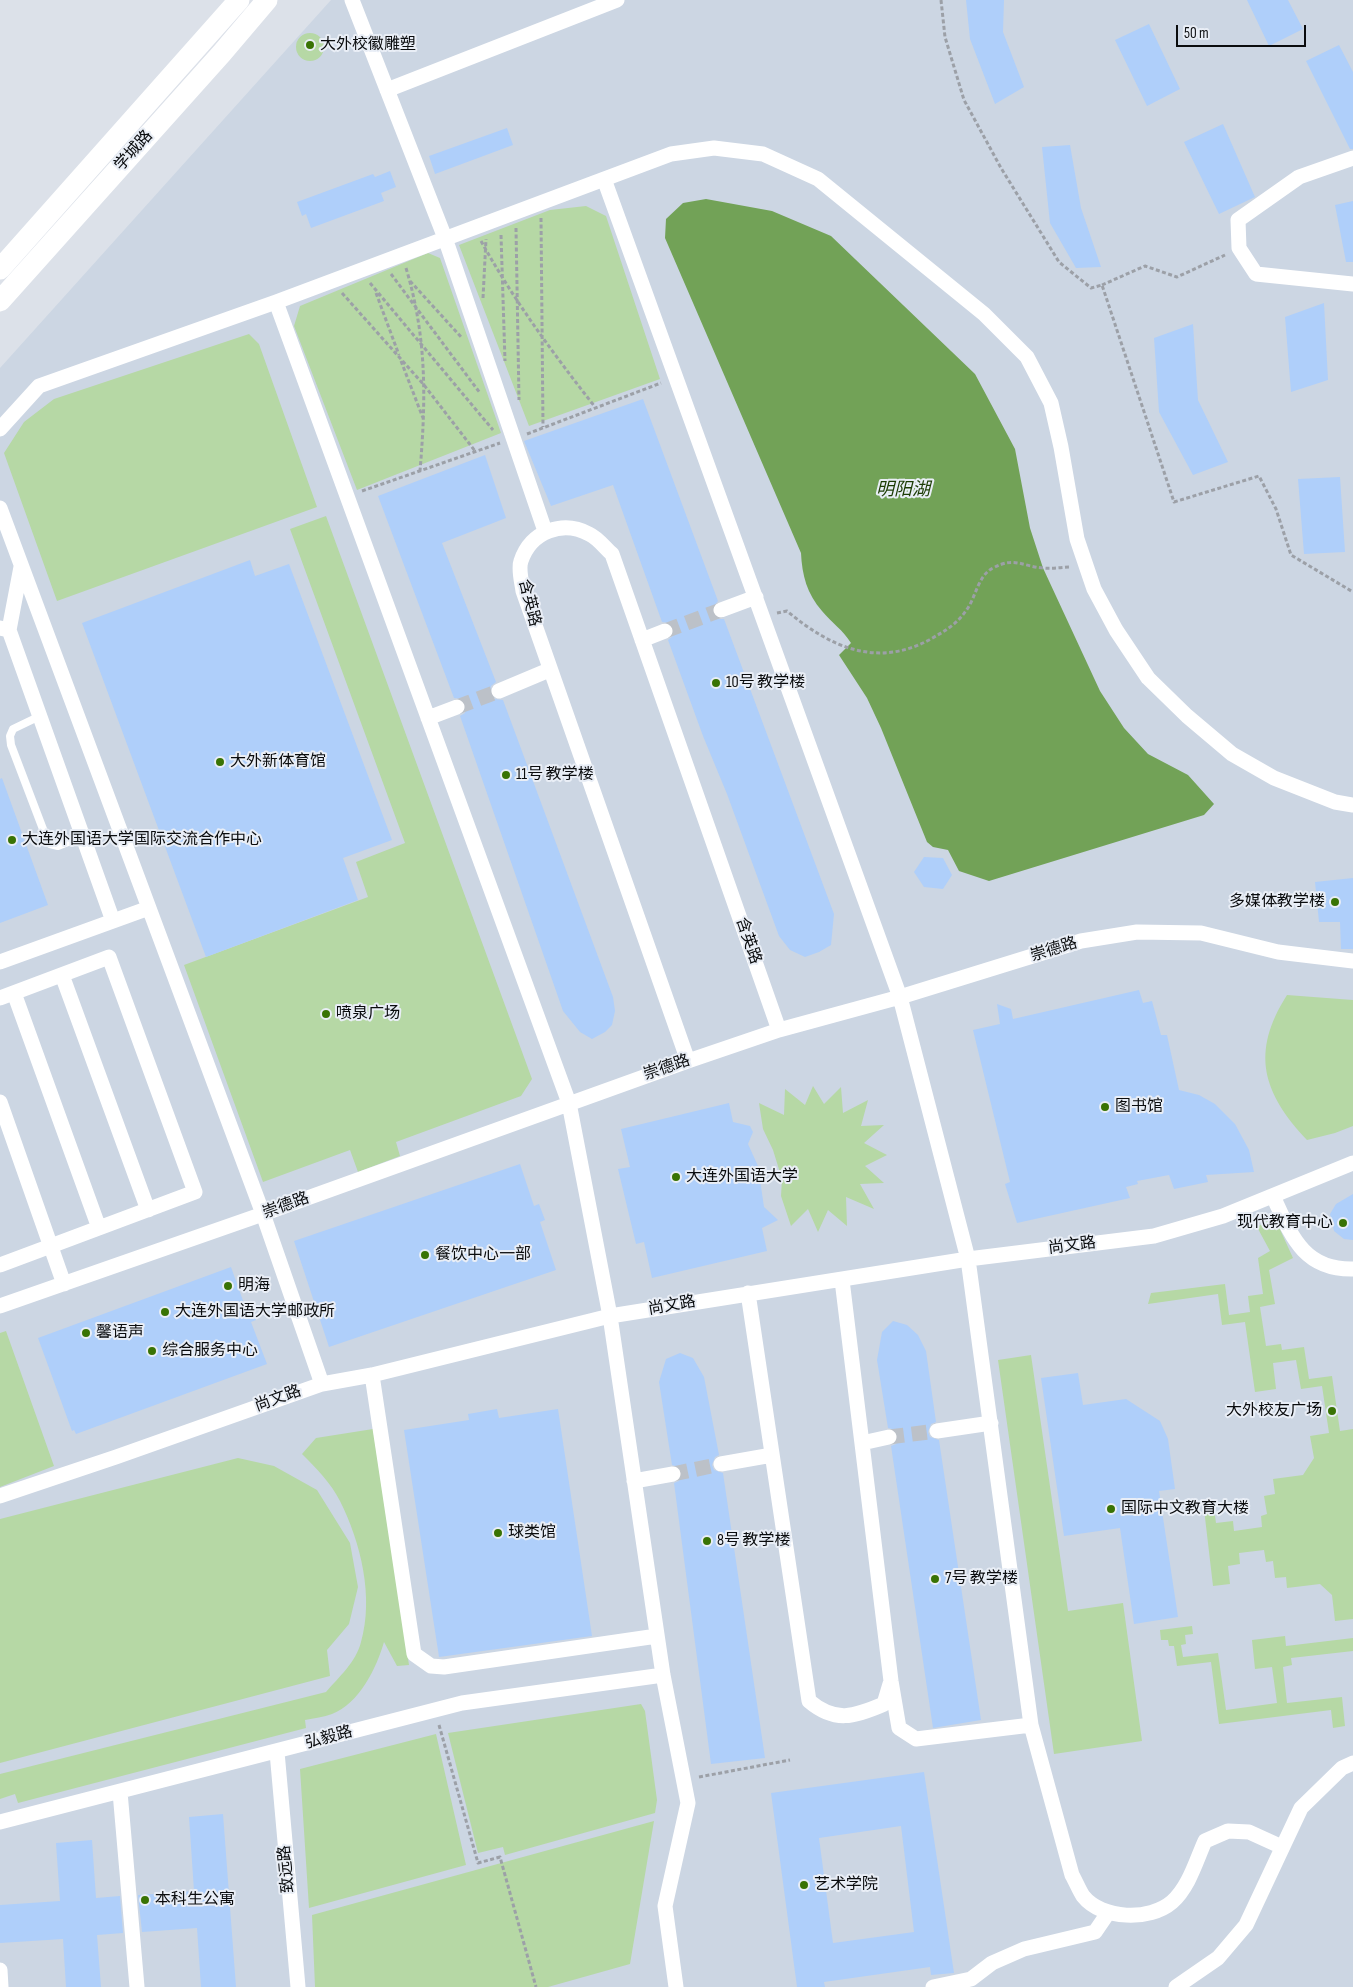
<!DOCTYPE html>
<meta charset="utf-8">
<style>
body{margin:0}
#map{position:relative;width:1353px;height:1987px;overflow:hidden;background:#dce1e9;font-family:"Sofia Sans Condensed",sans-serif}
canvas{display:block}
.scale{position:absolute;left:1176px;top:25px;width:130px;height:22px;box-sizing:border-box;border:2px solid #0a0c0e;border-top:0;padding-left:6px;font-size:15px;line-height:18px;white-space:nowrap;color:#0a0c0e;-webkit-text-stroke:4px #e9eef6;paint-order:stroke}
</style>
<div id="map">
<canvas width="1353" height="1987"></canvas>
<div class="scale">50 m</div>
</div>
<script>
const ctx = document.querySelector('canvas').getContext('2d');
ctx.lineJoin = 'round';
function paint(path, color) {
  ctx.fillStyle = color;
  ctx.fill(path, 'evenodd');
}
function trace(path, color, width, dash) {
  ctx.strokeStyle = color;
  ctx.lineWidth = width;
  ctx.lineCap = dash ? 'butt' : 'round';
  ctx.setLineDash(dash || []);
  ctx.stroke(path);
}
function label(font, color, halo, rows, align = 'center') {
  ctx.font = font + ' "Sofia Sans Condensed","Noto Sans SC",sans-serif';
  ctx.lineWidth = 4;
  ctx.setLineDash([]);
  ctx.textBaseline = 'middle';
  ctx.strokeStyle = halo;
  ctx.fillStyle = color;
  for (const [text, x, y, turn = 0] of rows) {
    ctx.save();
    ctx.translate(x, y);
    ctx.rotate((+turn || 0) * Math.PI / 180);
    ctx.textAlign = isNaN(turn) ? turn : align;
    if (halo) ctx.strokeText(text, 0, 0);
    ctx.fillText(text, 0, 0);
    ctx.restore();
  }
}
paint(new Path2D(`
 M331 0H1353V1987H0V368Z`), '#ccd6e3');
paint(new Path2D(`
 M296 47a14 14 0 1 1 28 0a14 14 0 1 1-28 0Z
 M586 206 606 216 660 379 529 426 459 245 550 210Z
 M428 253 440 258 501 433 357 490 294 326 300 306Z
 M249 334 259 344 317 507 57 601 4 453 24 422 54 399Z
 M326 516 532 1079 521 1096 396 1142 400 1156 358 1172 350 1150 263 1182 184 965 368 897 356 862 405 843 290 529Z
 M1287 995 1353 1000V1126L1335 1133 1307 1140C1263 1093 1250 1053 1287 995Z
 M813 1086 824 1104 841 1087 843 1113 868 1100 861 1126 884 1125 864 1143 887 1155 865 1166 884 1183 860 1184 874 1209 846 1197 847 1226 828 1210 818 1232 808 1209 791 1226 781 1196 782 1179 773 1150 763 1129 759 1103 784 1115 785 1089 805 1105Z
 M1267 1221H1273L1278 1225 1293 1258 1269 1270 1275 1304 1260 1307 1266 1346 1281 1344 1282 1350 1304 1347 1309 1379 1332 1376 1340 1431 1353 1429V1619L1335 1621 1332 1595 1320 1584 1287 1588 1286 1577 1275 1578 1273 1561 1266 1562 1264 1550 1239 1553 1240 1564 1228 1566 1230 1584 1213 1586 1204 1509 1214 1508 1216 1523 1233 1521 1234 1531 1262 1527 1261 1516 1267 1514 1264 1496 1275 1494 1273 1479 1303 1475 1314 1458 1310 1436 1329 1433 1322 1386 1301 1389 1296 1360 1273 1363 1276 1389 1255 1392 1245 1322 1222 1325 1218 1294 1148 1304 1151 1293 1225 1284 1229 1315 1250 1312 1248 1296 1263 1294 1258 1258 1270 1251 1257 1227Z
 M6 1331 54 1466 0 1487V1333Z
 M1031 1355 1068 1611 1123 1603 1142 1741 1054 1754 998 1360Z
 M373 1429 409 1665 397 1666 384 1642C377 1667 359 1704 332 1714 324 1717 314 1718 305 1720L306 1728 18 1803 15 1794 0 1799V1774L326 1692C339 1677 356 1662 361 1642 374 1597 361 1543 340 1501 331 1483 316 1468 302 1454L316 1438Z
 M238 1458 274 1466 317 1490 350 1543 358 1587 349 1624 327 1650 330 1676 0 1763V1519Z
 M1192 1626 1193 1634 1185 1635 1186 1644 1181 1645 1183 1657 1218 1653 1226 1710 1277 1703 1272 1667 1255 1669 1252 1640 1285 1636 1286 1646 1353 1638V1651L1291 1658 1292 1665 1283 1667 1287 1703 1342 1697 1345 1726 1333 1728 1331 1710 1219 1724 1211 1662 1177 1666 1174 1646H1169L1168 1640H1161L1160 1630Z
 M641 1704 645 1711 657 1800 655 1813 505 1855 503 1847 478 1853 448 1733Z
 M436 1734 466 1865 309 1908 300 1769Z
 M654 1821 630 1964 548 1987H315L312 1915Z`), '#b6d8a5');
paint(new Path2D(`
 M706 199 772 211 831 236 975 374 1015 449 1030 528 1043 568 1100 691 1124 728 1148 754 1188 775 1214 804 1204 815 989 881 959 871 948 850 933 847 927 842 881 728 867 698 839 655 851 643C843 630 832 623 822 611 807 594 802 575 801 553L665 238 666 219 683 203Z`), '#72a257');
paint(new Path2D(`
 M966 0H1004L1003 32 1024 87 995 104 970 39Z
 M1247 0H1288L1303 29 1269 46Z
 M1149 24 1180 89 1147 106 1115 40Z
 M1339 45 1353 72V149H1350L1306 61Z
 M1223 124 1255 197 1219 214 1184 142Z
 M507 128 513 145 435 174 429 156Z
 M1070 145 1081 208 1101 267 1076 268 1050 223 1042 147Z
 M390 171 396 187 381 193 384 201 311 228 306 214 302 216 297 202 373 174 375 177Z
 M1353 201V262H1346L1335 205Z
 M1324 303 1328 380 1291 392 1285 317Z
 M1193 324 1198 400 1228 462 1193 475 1159 412 1154 338Z
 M643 399 718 601 712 608V614L719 619H724L834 914 831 945 819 952 805 957 790 950 779 936 727 794 703 736 668 640 673 636 674 628 670 623 662 622 613 485 551 506 524 441Z
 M485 455 506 518 442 543 496 682 491 686 490 694 494 699 503 700 613 997 615 1011 612 1025 605 1032 592 1039 580 1032 563 1011 460 716 465 713 466 704 463 699 454 698 378 496Z
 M1340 477 1345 552 1304 554 1298 479Z
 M250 560 255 576 289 564 392 840 343 858 358 900 206 957 82 623Z
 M2 778 48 905 0 923V779Z
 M924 857 943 858 952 875 943 889 924 887 914 872Z
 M1353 878V949H1341L1340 922H1319L1315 882Z
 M1139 990 1143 1003 1152 1001 1161 1035H1167L1179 1090 1199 1095 1215 1104 1235 1124 1249 1150 1254 1172 1206 1175 1208 1182 1174 1189 1169 1175 1137 1181 1138 1184 1126 1187 1130 1198 1017 1223 1005 1184 1010 1182 973 1030 1000 1024 997 1004 1011 1009 1013 1019Z
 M729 1103 733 1122 750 1126 753 1132 748 1144 758 1166 764 1207 778 1220 762 1228 767 1251 652 1278 644 1242 636 1244 618 1169 630 1167 621 1129Z
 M520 1164 534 1206 539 1204 545 1220 540 1222 556 1270 329 1347 294 1241Z
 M1353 1194V1240L1344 1239 1334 1231 1330 1214 1336 1204Z
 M231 1267 246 1309 252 1307 256 1320 251 1322 267 1364 76 1434 74 1430 72 1431 38 1338Z
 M893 1321 907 1325 918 1335 926 1351 936 1422 931 1424 928 1432 930 1437 939 1440 981 1720 933 1728 891 1446 896 1444 898 1435 896 1430 888 1428 877 1360 882 1332Z
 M680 1353 693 1358 704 1377 719 1455 715 1457 712 1465 714 1470 723 1473 765 1758 711 1764 674 1483 679 1481 682 1473 680 1468 672 1465 659 1382 666 1359Z
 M1078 1373 1083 1405 1126 1399 1160 1421 1168 1439 1175 1489 1159 1491 1178 1617 1134 1624 1120 1528 1064 1536 1041 1378Z
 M497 1409 499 1418 558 1409 592 1636 439 1657 404 1430 469 1420 468 1414Z
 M924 1772 954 1973 931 1975 930 1967 824 1982 825 1987H797L771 1793ZM901 1826 914 1932 833 1943 819 1838Z
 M223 1814 236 1987H201L197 1928 142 1932 138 1895 194 1891 189 1817Z
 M92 1840 96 1898 120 1896 123 1933 97 1935 101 1987H66L63 1939 0 1943V1905L60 1901 56 1843Z`), '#afcffa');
trace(new Path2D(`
 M665 631 721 610
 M457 707 499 691
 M889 1437 937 1431
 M673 1474 721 1464`), '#bcc1c8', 15, [15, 8]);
trace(new Path2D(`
 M941 0 945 37 964 100 1001 168 1059 262 1091 288 1102 285 1174 502 1259 476 1276 509 1291 555 1353 592
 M541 218 543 427
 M516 228 519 400
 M501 235 505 361
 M481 241C515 302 552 352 595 407
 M406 268C427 338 426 399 420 471
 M391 274 480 393
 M410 281 462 338
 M370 283 493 430
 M1102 285 1145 266 1177 277 1225 255
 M342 293 424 385 475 451
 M376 293 399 355
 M483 298 486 239
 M401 361 423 418
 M527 434 661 383
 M362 491 500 443
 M777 613 787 611C830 647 876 668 929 640 943 632 956 625 965 612 976 599 977 576 993 568 1015 556 1023 567 1044 568 1053 569 1062 567 1071 567
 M439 1725 478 1863 500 1857 536 1987
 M699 1777 790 1760`), '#9ca0a7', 3, [4, 2.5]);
trace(new Path2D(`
 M40 716 13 729 10 736 11 745 46 837 50 844 58 846 83 836`), '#fff', 8);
trace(new Path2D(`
 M352 0 445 238 545 531
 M387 90 617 0
 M1353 158 1299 177 1238 220 1239 248 1256 274 1353 284
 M604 179 900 997 968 1259 1031 1725 1072 1875C1076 1882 1079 1890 1083 1896 1102 1920 1150 1921 1172 1902 1189 1887 1196 1861 1205 1841L1228 1831 1249 1832 1282 1847
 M276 302 569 1103 610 1316 663 1675 688 1803 665 1906 676 1987
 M0 429 39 386 276 302 671 154 714 148 763 154 818 179 984 314 1027 357 1051 403 1061 447 1077 539 1094 589 1116 630 1148 678 1187 716 1232 754 1274 778 1335 802 1353 805
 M0 508 263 1214 322 1384
 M721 610 756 597
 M0 628 9 630 21 567
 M9 630 113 921
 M642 640 665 631
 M499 691 549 670
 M428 718 457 707
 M0 962 149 908
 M62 975 148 1210
 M14 993 99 1228
 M0 998 109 957 195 1192 0 1265
 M688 1061 523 591C522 583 518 569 521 561 531 531 563 520 589 534 598 538 605 548 612 554L779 1030
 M0 1102 64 1284
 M1273 1196C1291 1235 1303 1270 1353 1269
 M842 1280 891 1681 899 1728 916 1739 1031 1725
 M748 1293 809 1701C835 1723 854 1717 884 1704L890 1684
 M0 1306 263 1214 688 1061 779 1030 900 997 1081 941 1137 932 1201 933 1278 952 1353 961
 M372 1375 414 1654 431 1666 444 1667 657 1636
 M937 1431 991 1423
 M862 1443 889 1437
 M721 1464 772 1455
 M634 1481 673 1474
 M0 1496 116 1457 322 1384 372 1375 610 1316 968 1259 1154 1236 1223 1216 1353 1163
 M277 1752 298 1987
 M120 1792 137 1987
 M0 1822 462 1703 663 1675
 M0 1970 1 1987
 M933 1987 971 1979 992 1963 1024 1949 1095 1932 1108 1913
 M1176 1987 1218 1958 1246 1925 1301 1808 1342 1768 1353 1763`), '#fff', 15);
trace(new Path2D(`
 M0 269 239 0
 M0 301 222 53 267 0`), '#fff', 21);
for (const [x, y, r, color] of [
 [310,45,5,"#397304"],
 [716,683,5,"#397304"],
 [220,762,5,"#397304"],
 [506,775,5,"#397304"],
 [12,840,5,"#397304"],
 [1335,902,5,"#397304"],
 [326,1014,5,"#397304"],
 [1105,1107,5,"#397304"],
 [676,1177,5,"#397304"],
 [1343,1223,5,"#397304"],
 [425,1255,5,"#397304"],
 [228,1286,5,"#397304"],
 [165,1312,5,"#397304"],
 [86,1333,5,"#397304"],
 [152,1351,5,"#397304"],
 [1332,1411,5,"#397304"],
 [1111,1509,5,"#397304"],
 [498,1533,5,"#397304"],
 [707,1541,5,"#397304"],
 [935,1579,5,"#397304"],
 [804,1885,5,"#397304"],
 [145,1900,5,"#397304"]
]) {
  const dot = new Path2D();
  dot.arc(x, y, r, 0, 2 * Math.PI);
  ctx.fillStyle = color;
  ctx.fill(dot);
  trace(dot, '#e9eef6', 2);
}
label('16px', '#0a0c0e', '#e9eef6', [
 ["大外校徽雕塑",320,45],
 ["10号 教学楼",726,683],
 ["大外新体育馆",230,762],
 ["11号 教学楼",516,775],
 ["大连外国语大学国际交流合作中心",22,840],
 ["多媒体教学楼",1325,902,"right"],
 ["喷泉广场",336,1014],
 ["图书馆",1115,1107],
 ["大连外国语大学",686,1177],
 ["现代教育中心",1333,1223,"right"],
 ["餐饮中心一部",435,1255],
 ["明海",238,1286],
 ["大连外国语大学邮政所",175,1312],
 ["馨语声",96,1333],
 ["综合服务中心",162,1351],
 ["大外校友广场",1322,1411,"right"],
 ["国际中文教育大楼",1121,1509],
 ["球类馆",508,1533],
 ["8号 教学楼",717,1541],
 ["7号 教学楼",945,1579],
 ["艺术学院",814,1885],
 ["本科生公寓",155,1900]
], 'left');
label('16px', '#0a0c0e', '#e9eef6', [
 ["学城路",134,151,-48],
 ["含英路",529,603,76],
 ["含英路",748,941,71],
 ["崇德路",1054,950,-17],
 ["崇德路",667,1068,-19],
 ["崇德路",286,1206,-20],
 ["尚文路",1072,1246,-7],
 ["尚文路",672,1306,-10],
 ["尚文路",278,1399,-20],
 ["弘毅路",329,1738,-15],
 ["致远路",287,1869,-95]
]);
label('italic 18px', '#1c3c04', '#e9eef6', [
 ["明阳湖",903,490]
]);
</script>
